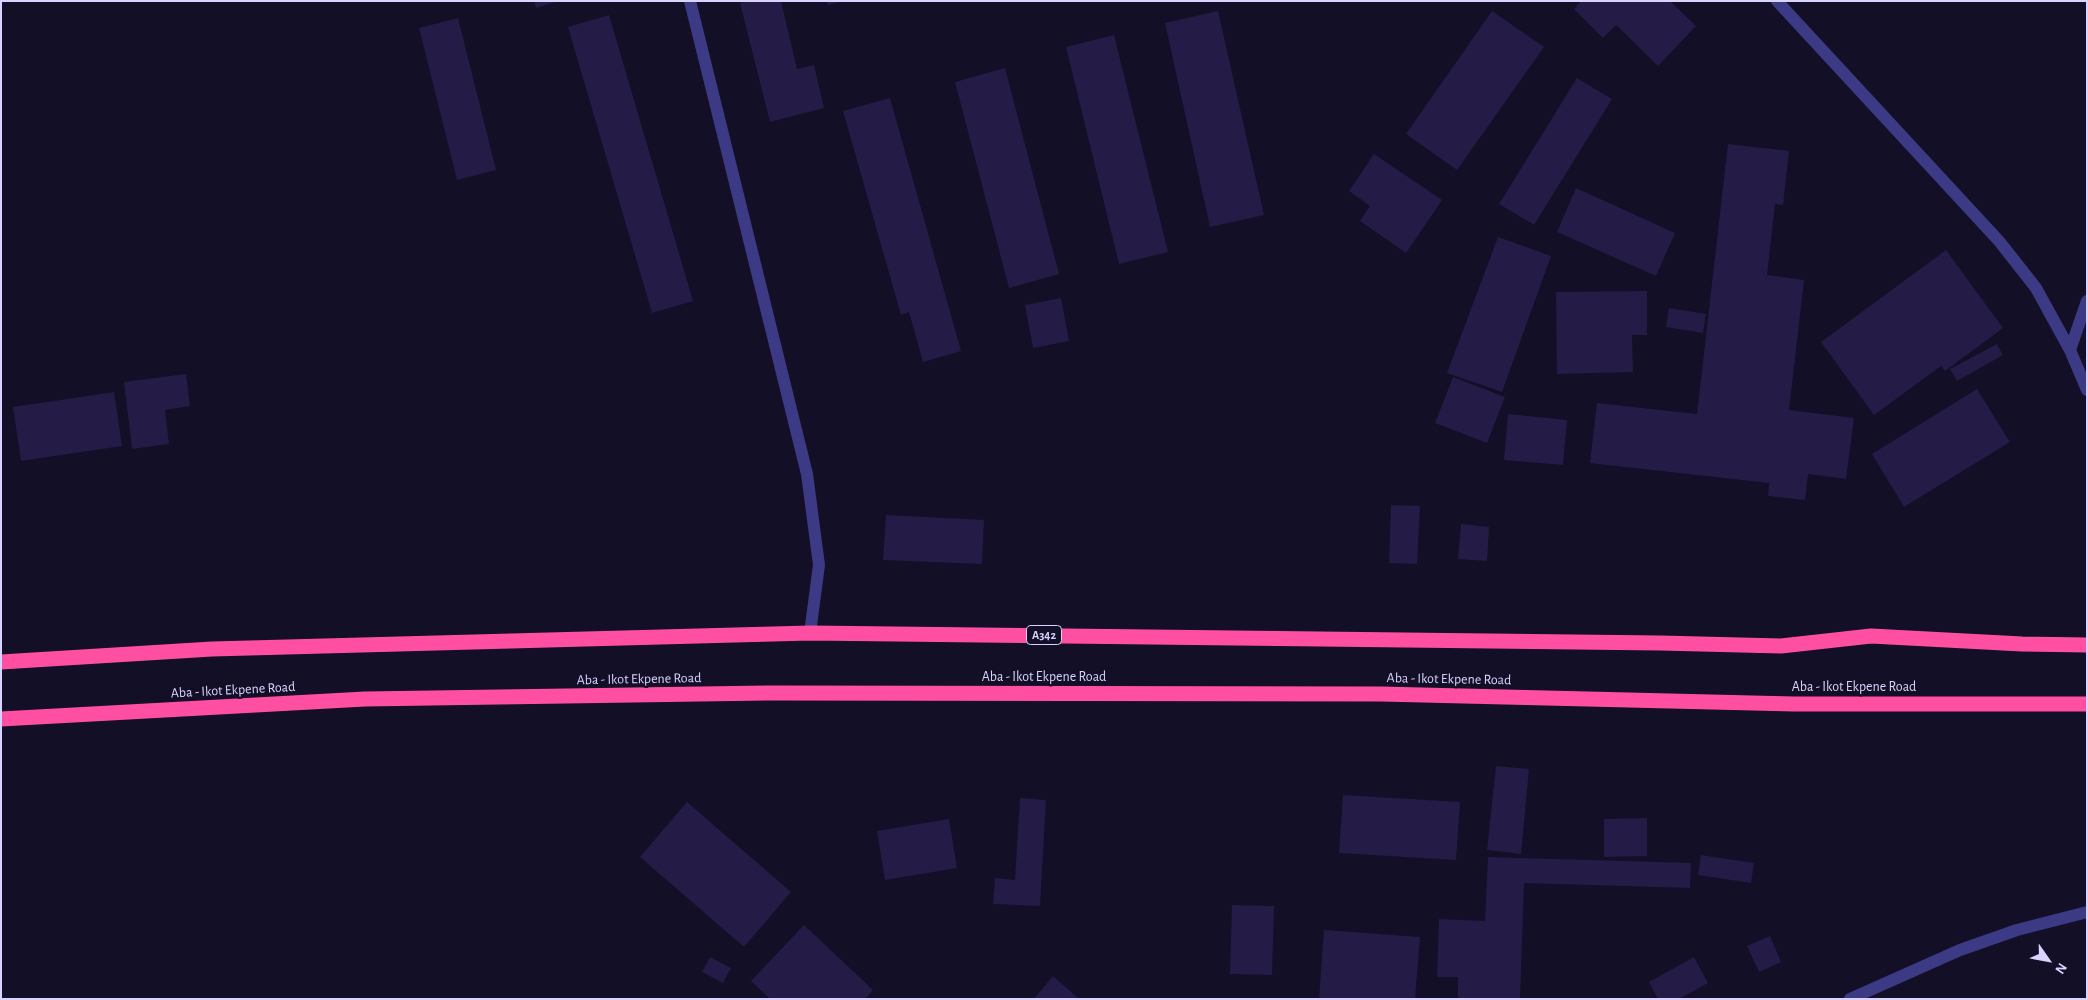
<!DOCTYPE html>
<style>
body{margin:0}
#map{position:relative;width:2088px;height:1000px;overflow:hidden;background:#130f26;font-family:"Alegreya Sans",sans-serif}
canvas{display:block}
.frame{position:absolute;inset:0;border:2px solid #d9d4ff;pointer-events:none}
.north{position:absolute;left:2023px;top:935px;width:50px;height:50px;-webkit-text-stroke:4px #130f26;paint-order:stroke;rotate:123deg;font-size:14px;font-weight:700;line-height:20px;text-align:center;color:#d9d4ff}
.north::after{content:'';display:block;margin:auto;width:18px;height:22px;background:#d9d4ff;clip-path:polygon(50% 0,100% 100%,50% 72%,0 100%)}
</style>
<div id="map">
<canvas width="2088" height="1000"></canvas>
<div class="frame"></div>
<div class="north">N</div>
</div>
<script>
const ctx = document.querySelector('canvas').getContext('2d');
ctx.lineJoin = 'round';
function paint(path, color) {
  ctx.fillStyle = color;
  ctx.fill(path, 'evenodd');
}
function trace(path, color, width, dash) {
  ctx.strokeStyle = color;
  ctx.lineWidth = width;
  ctx.lineCap = dash ? 'butt' : 'round';
  ctx.setLineDash(dash || []);
  ctx.stroke(path);
}
function label(font, color, halo, rows, align = 'center') {
  ctx.font = font + ' "Alegreya Sans",sans-serif';
  ctx.lineWidth = 5;
  ctx.setLineDash([]);
  ctx.textBaseline = 'middle';
  ctx.strokeStyle = halo;
  ctx.fillStyle = color;
  for (const [text, x, y, turn = 0] of rows) {
    ctx.save();
    ctx.translate(x, y);
    ctx.rotate((+turn || 0) * Math.PI / 180);
    ctx.textAlign = isNaN(turn) ? turn : align;
    if (halo) ctx.strokeText(text, 0, 0);
    ctx.fillText(text, 0, 0);
    ctx.restore();
  }
}
paint(new Path2D(`
 M534 1H555V2L536 8Z
 M746 1H781L797 69 814 65 824 108 770 122 740 3Z
 M827 1H840V2L828 5Z
 M1581 1H1670L1696 26 1658 66 1616 25 1603 38 1574 9Z
 M1218 11 1264 215 1210 227 1165 23Z
 M1492 11 1544 47 1457 170 1406 134Z
 M609 15 693 301 652 313 568 27Z
 M458 18 496 170 457 180 419 28Z
 M1114 35 1168 252 1119 264 1066 47Z
 M1005 68 1059 274 1009 288 955 82Z
 M1577 78 1612 99 1534 225 1499 204Z
 M890 98 961 351 923 362 909 312 901 315 843 111Z
 M1728 144 1789 151 1783 205 1775 204 1767 275 1804 280 1789 410 1854 418 1846 479 1808 474 1805 500 1768 496 1769 483 1590 463 1597 403 1697 414Z
 M1374 154 1442 200 1406 253 1360 221 1370 206 1349 191Z
 M1576 188 1675 233 1656 276 1557 232Z
 M1498 237 1551 256 1502 392 1447 373Z
 M1946 250 2003 328 1945 371 1941 366 1874 415 1821 342Z
 M1647 291V335H1632L1633 372 1557 374 1556 292Z
 M1061 298 1069 341 1033 348 1025 305Z
 M1669 308 1706 314 1703 333 1666 327Z
 M1997 344 2003 355 1957 381 1950 369Z
 M186 374 190 406 165 410 169 444 132 449 124 382Z
 M1453 377 1505 397 1487 443 1435 423Z
 M1977 389 2010 442 1904 507 1872 454Z
 M114 392 122 446 21 461 13 407Z
 M1508 414 1567 420 1563 465 1504 460Z
 M1391 505 1420 506 1417 564 1389 563Z
 M886 515 984 520 982 564 883 560Z
 M1461 524 1489 527 1487 561 1458 559Z
 M1496 766 1529 769 1521 854 1487 850Z
 M1343 795 1460 802 1456 860 1339 853Z
 M1020 798 1046 800 1040 906 993 904 995 878 1015 880Z
 M687 802 791 892 744 947 640 857Z
 M1647 818V856L1604 857V819Z
 M949 819 957 868 885 880 877 831Z
 M1701 855 1754 863 1751 883 1698 875Z
 M1488 857 1691 863 1690 888 1524 883 1520 999H1458V977H1437L1439 919 1485 921Z
 M1232 905 1274 906 1272 975 1230 974Z
 M804 925 873 990 865 999H770L751 981Z
 M1324 930 1420 937 1415 999H1319Z
 M1770 936 1781 962 1759 972 1747 946Z
 M710 957 731 968 723 983 702 972Z
 M1694 957 1708 983 1679 999H1658L1649 982Z
 M1053 976 1079 999H1034Z`), '#241b47');
trace(new Path2D(`
 M690 1 807 474 819 565 810 633
 M1777 1 1999 241 2036 288 2070 350 2087 390
 M2070 350 2087 301
 M1850 999 1960 950 2017 930 2087 912`), '#3d3a85', 12);
trace(new Path2D(`
 M1 662 212 649 810 633 1660 643 1781 646 1871 636 2022 644 2087 645
 M1 719 365 699 767 693 1381 694 1794 704H2087`), '#ff4fa3', 15);
for (const [x, y, w] of [
 [1044,635,35]
]) {
  const box = new Path2D();
  box.roundRect(x - w / 2, y - 9.5, w, 19, 4);
  ctx.fillStyle = '#130f26';
  ctx.fill(box);
  trace(box, '#d9d4ff', 1);
}
label('bold 12px', '#d9d4ff', null, [
 ["A342",1044,635]
]);
label('14px', '#d9d4ff', '#130f26', [
 ["Aba - Ikot Ekpene Road",1044,677],
 ["Aba - Ikot Ekpene Road",639,679,-1],
 ["Aba - Ikot Ekpene Road",1449,679,1],
 ["Aba - Ikot Ekpene Road",1854,687],
 ["Aba - Ikot Ekpene Road",233,690,-3]
]);
</script>
